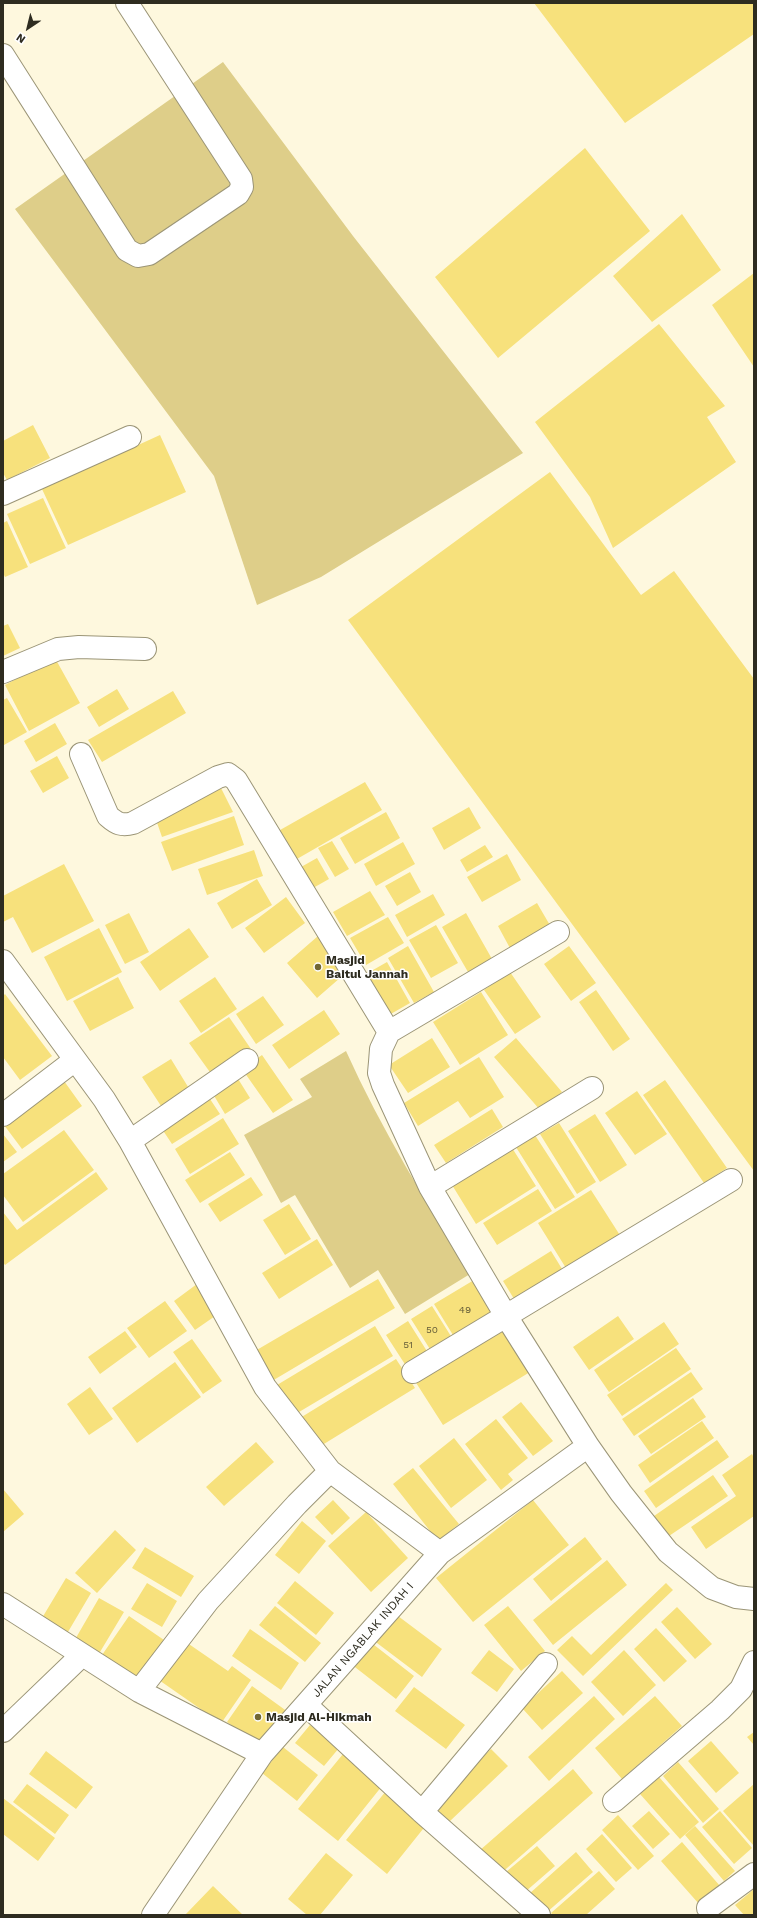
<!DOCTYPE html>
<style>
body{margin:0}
#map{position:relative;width:757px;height:1918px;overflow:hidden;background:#fef8de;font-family:"Work Sans",sans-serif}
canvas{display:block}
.frame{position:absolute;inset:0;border:4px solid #2e2c20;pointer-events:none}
.north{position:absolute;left:8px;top:8px;width:40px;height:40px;-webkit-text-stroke:3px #fff;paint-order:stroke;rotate:215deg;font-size:11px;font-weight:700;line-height:16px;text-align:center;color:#2e2c20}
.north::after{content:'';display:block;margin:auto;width:14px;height:18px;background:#2e2c20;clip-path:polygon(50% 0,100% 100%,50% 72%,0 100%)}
</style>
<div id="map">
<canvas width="757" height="1918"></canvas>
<div class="frame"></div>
<div class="north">N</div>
</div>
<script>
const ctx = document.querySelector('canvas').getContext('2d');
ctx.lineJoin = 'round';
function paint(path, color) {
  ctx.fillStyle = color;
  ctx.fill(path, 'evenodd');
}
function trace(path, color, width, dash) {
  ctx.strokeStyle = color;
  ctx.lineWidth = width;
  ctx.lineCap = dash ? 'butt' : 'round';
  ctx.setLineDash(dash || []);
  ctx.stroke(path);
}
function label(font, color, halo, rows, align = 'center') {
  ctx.font = font + ' "Work Sans",sans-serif';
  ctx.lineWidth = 3;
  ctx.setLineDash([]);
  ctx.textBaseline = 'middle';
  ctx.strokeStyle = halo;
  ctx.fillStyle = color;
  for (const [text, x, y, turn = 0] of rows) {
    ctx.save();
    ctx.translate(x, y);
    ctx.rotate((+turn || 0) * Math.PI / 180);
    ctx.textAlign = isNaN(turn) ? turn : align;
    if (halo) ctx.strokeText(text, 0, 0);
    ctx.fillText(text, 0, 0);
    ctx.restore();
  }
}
paint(new Path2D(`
 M223 62 353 236 523 453 321 577 257 605 214 476 15 209Z
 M346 1051C381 1129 426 1201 470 1274L405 1314 378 1270 350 1288 295 1195 281 1203 244 1135 312 1097 300 1079Z`), '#dece89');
paint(new Path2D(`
 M534 3H754V34L625 123Z
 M585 148 650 231 498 358 435 277Z
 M682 214 721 270 652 322 613 276Z
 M754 273V367L712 305Z
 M659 324 725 406 707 417 736 462 613 548 590 497 535 422Z
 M33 425 50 458 7 480 3 473V441Z
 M160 435 186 492 68 545 42 489Z
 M550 472 641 595 674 571 754 679V1171L348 620Z
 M43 498 66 548 30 564 7 514Z
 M7 521 28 567 5 577 3 573V523Z
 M8 624 20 648 3 656V626Z
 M55 658 80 703 29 731 5 685Z
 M117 689 129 709 99 727 87 707Z
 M173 691 186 713 102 762 88 740Z
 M7 698 27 732 4 745 3 700Z
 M55 723 67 744 36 762 24 741Z
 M57 756 69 778 43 793 30 771Z
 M218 782 233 812 162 837 154 814Z
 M365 782 382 810 290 863 273 834Z
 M469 807 481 828 444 850 432 828Z
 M386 812 400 838 355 864 340 838Z
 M234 816 244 845 172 871 161 842Z
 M332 841 349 869 335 877 318 848Z
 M403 842 415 864 376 886 364 864Z
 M485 845 493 857 467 872 460 860Z
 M254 850 263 876 207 895 198 869Z
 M507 854 521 880 482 902 467 877Z
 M317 858 329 879 306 892 294 871Z
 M64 864 94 921 32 953 13 917 3 922V896Z
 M410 872 421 892 397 906 385 886Z
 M257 879 272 905 232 929 217 903Z
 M370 891 385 915 347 936 333 912Z
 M433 894 445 915 407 937 395 915Z
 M286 897 305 923 264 953 245 928Z
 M537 903 551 927 511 950 498 926Z
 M129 913 149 952 125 964 105 925Z
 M466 913 492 959 468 972 442 927Z
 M388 917 404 943 366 965 350 938Z
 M436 925 458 963 431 978 409 940Z
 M99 928 122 972 67 1001 44 957Z
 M189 928 209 957 160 991 140 962Z
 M318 936 348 971 317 998 287 963Z
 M408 946 434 992 414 1003 388 958Z
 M569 946 596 983 571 1001 544 964Z
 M387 962 410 1003 389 1015 366 974Z
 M510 972 541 1017 515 1034 484 990Z
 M118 977 134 1008 90 1031 73 1001Z
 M215 977 237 1009 201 1033 179 1001Z
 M596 990 630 1039 613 1051 579 1002Z
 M481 992 508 1035 460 1065 433 1022Z
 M5 994 52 1056 20 1080 3 1057V996Z
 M263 996 284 1025 256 1044 236 1014Z
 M324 1010 340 1034 289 1069 272 1045Z
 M229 1017 251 1049 212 1075 189 1043Z
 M432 1038 450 1067 408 1093 389 1065Z
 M516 1038 562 1092 540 1110 494 1057Z
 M262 1055 293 1100 273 1113 242 1069Z
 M479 1057 504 1097 470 1118 458 1101 418 1126 404 1103Z
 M171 1059 193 1095 165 1112 142 1077Z
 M235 1074 250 1098 225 1114 210 1089Z
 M665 1080 727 1168 704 1183 643 1095Z
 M64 1081 82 1106 22 1149 4 1125Z
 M637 1091 667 1134 635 1155 605 1113Z
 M206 1093 220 1114 172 1144 158 1123Z
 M492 1109 503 1127 446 1163 434 1145Z
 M595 1114 627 1165 600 1182 568 1131Z
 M223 1118 239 1144 190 1174 175 1149Z
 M559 1123 596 1182 577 1194 540 1134Z
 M64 1130 94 1170 23 1222 3 1195V1174Z
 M533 1132 575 1197 555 1209 514 1144Z
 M3 1134 17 1152 3 1162Z
 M509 1143 536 1186 476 1224 449 1180Z
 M230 1152 245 1175 200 1203 185 1180Z
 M96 1172 108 1189 5 1265 3 1262V1212L17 1230Z
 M251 1177 263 1195 220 1222 208 1204Z
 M538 1189 552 1211 497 1245 483 1223Z
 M591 1190 623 1240 569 1273 538 1223Z
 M289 1204 311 1239 285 1255 263 1220Z
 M317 1239 333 1265 279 1299 262 1273Z
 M551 1251 567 1277 519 1307 503 1281Z
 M378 1279 395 1308 272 1381 255 1351Z
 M474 1280 496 1316 456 1340 434 1304Z
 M197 1284 218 1314 195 1330 174 1301Z
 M165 1301 187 1331 149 1358 127 1328Z
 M432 1306 454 1341 433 1354 411 1319Z
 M618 1316 634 1339 589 1370 573 1347Z
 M408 1321 430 1356 408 1369 386 1335Z
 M664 1322 679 1344 609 1392 594 1370Z
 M375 1326 393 1356 294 1415 277 1385Z
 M502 1326 530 1372 443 1425 413 1378Z
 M125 1331 137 1347 100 1374 88 1357Z
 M192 1339 222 1381 203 1394 173 1352Z
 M676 1348 691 1369 622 1416 607 1395Z
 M396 1359 415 1388 319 1447 300 1418Z
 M175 1362 201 1397 137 1443 112 1408Z
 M691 1372 703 1389 634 1436 622 1419Z
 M90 1387 113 1419 89 1435 67 1404Z
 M693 1398 706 1417 651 1454 638 1436Z
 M521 1402 553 1441 533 1456 502 1417Z
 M496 1419 528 1458 508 1474 513 1480 501 1490 465 1444Z
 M702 1421 714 1438 650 1483 638 1465Z
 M454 1438 487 1480 451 1508 419 1466Z
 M717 1440 729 1457 656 1508 644 1491Z
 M256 1442 274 1462 224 1506 206 1487Z
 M752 1454 754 1458V1516L706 1549 691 1527 736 1496 722 1475Z
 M413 1468 459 1524 438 1541 393 1484Z
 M713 1475 728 1496 669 1536 654 1516Z
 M3 1489 24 1514 3 1532Z
 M333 1500 350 1518 332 1535 315 1517Z
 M533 1500 569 1545 473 1622 436 1578Z
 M366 1512 408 1558 371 1592 328 1546Z
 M302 1521 326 1541 299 1574 275 1555Z
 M115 1530 136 1550 97 1593 75 1573Z
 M585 1537 602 1559 551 1601 533 1579Z
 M145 1547 194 1576 181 1597 132 1568Z
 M607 1560 627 1585 553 1645 533 1620Z
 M66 1578 91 1593 65 1637 39 1623Z
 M295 1581 334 1613 316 1635 277 1603Z
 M147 1583 177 1601 162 1627 131 1609Z
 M666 1583 673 1590 583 1676 557 1650 572 1636 591 1655Z
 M99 1598 124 1612 97 1657 73 1643Z
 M275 1606 321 1643 305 1662 259 1625Z
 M508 1606 545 1651 521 1671 484 1625Z
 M677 1607 712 1644 695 1659 661 1622Z
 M394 1613 442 1649 422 1677 373 1640Z
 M129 1616 164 1640 137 1679 102 1655Z
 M656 1628 687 1661 664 1682 634 1649Z
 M250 1629 299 1663 281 1690 232 1656Z
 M183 1640 228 1671 232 1666 251 1680 220 1725 200 1712 202 1710 156 1678Z
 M369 1641 414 1676 396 1699 351 1664Z
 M489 1650 514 1669 497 1692 471 1673Z
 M624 1650 656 1685 623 1716 591 1682Z
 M562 1671 583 1693 542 1730 522 1708Z
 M252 1686 288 1712 263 1748 227 1722Z
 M414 1687 465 1725 446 1749 395 1711Z
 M594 1696 615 1719 549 1781 528 1757Z
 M655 1696 682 1726 622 1779 595 1748Z
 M310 1725 339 1748 324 1766 295 1743Z
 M754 1732V1745L747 1737Z
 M711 1741 739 1773 716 1793 688 1761Z
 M283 1747 318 1775 297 1801 262 1773Z
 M491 1749 508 1766 449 1822 433 1805Z
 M46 1751 93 1787 76 1809 29 1774Z
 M343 1754 382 1786 338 1841 298 1809Z
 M678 1762 719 1809 703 1823 663 1776Z
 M573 1769 593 1793 499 1875 479 1851Z
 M659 1777 699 1822 680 1839 640 1794Z
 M27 1784 69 1815 55 1834 13 1802Z
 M754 1784V1846L723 1811Z
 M386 1791 427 1824 387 1874 346 1840Z
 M3 1798 55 1838 38 1861 3 1834Z
 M649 1811 670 1834 653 1849 632 1826Z
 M720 1811 752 1848 734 1864 702 1827Z
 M618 1815 654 1856 638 1870 602 1830Z
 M695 1826 735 1871 724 1881 685 1835Z
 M602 1834 632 1868 616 1882 586 1849Z
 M682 1842 720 1886 699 1904 661 1861Z
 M537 1846 555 1866 525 1892 506 1872Z
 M576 1852 593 1872 546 1913 529 1894Z
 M326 1853 353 1875 320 1915H307L288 1899Z
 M599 1871 615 1889 586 1915H553L551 1913Z
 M213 1886 243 1915H185Z
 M754 1889V1915H744L735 1905Z`), '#f7e17c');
const minor = new Path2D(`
 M3 55 127 250 138 256 149 254 238 194 242 187 241 179 127 3
 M3 494 130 437
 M3 672 58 649 79 647 145 649
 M81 754 108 816C117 824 122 826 133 823L218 777 228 774 236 780 389 1032
 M558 932 389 1032 381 1049 380 1062 379 1073 383 1085 430 1187 506 1316 731 1180
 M3 961 104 1099 130 1141 265 1387 330 1471 440 1553
 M3 1115 75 1060
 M130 1141 247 1060
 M430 1187 592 1088
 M413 1372 506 1316 588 1446 621 1493 668 1552 712 1588 736 1597 754 1599
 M3 1604 139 1691 262 1754
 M139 1691 208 1601 297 1504 330 1471
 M306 1705 422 1812 539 1915
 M3 1731 82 1655
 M614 1801 720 1710 741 1689 754 1662
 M422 1812 546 1664
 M708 1908 754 1874
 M153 1915 262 1754 440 1553 588 1446`);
trace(minor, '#9b9577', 24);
trace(minor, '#fff', 22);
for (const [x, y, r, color] of [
 [318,967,4,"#726734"],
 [258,1717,4,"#726734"]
]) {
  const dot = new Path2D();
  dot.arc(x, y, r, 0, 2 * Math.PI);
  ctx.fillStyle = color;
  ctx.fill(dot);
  trace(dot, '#fff', 1.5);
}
label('10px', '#605937', null, [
 ["49",465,1310],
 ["50",432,1330],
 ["51",408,1345]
]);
label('bold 12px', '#2e2c20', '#fff', [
 ["Masjid",326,960],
 ["Baitul Jannah",326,974],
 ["Masjid Al-Hikmah",266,1717]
], 'left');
label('12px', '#2e2c20', '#fff', [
 ["JALAN NGABLAK INDAH I",363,1640,-49]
]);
</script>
